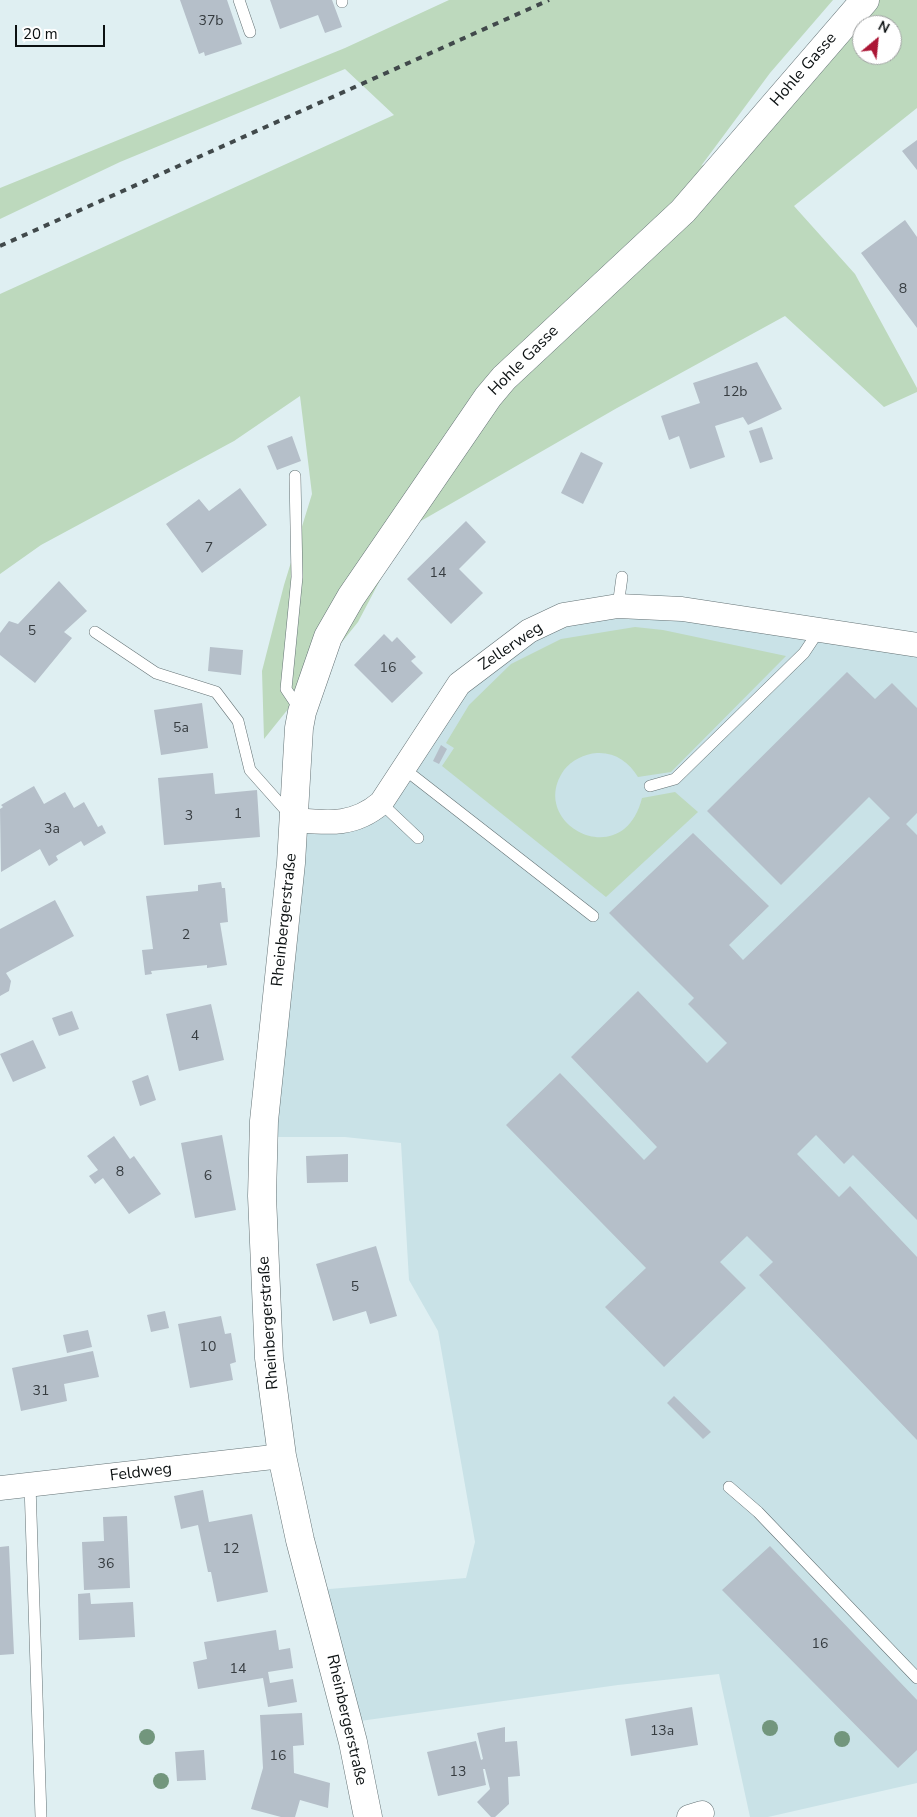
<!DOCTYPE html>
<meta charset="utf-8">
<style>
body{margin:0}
#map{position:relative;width:917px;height:1817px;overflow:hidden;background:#dfeff2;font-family:"Nunito Sans",sans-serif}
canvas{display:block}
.north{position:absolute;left:852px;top:15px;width:50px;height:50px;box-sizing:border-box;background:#fff;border:1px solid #9ea0a0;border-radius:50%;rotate:28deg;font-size:14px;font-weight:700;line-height:20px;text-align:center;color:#0c1112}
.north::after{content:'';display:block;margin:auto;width:18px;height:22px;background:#ab1635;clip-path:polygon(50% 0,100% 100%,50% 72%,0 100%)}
.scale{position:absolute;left:15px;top:25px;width:90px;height:22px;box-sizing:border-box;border:2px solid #0c1112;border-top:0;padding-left:6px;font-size:15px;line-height:18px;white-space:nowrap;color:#0c1112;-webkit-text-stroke:4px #fff;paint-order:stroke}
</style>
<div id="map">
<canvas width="917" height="1817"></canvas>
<div class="north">N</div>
<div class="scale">20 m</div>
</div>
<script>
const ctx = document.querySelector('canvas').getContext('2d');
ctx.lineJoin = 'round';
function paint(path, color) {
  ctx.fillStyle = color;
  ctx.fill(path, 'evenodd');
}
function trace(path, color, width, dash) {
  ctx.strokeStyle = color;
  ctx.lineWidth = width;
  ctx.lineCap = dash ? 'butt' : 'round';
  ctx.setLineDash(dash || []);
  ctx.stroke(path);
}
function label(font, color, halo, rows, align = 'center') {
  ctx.font = font + ' "Nunito Sans",sans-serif';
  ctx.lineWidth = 4;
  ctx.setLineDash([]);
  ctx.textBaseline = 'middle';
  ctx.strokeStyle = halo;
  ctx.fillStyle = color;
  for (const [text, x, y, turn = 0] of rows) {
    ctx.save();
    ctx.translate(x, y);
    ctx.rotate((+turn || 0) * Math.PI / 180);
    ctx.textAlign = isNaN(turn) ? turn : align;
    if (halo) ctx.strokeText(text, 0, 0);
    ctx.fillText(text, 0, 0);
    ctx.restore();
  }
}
paint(new Path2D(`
 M617 607 917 647V1783L768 1817H750L719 1674 618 1685 353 1722 317 1590 466 1578 475 1542 438 1331 409 1280 401 1143 345 1137H274L296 822 358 821 460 686 530 632Z`), '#c9e2e7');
paint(new Path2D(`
 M449 0H833L770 73 701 166 736 148 865 0H917V108L794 206 855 274 917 388V392L884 407 785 316 617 408 407 529 358 622 264 739 262 671 284 585 312 494 300 396 234 441 41 545 0 574V294L394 115 345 69 120 162 0 219V188L345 48ZM862 25H892V55H862Z
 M635 627 663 630 786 656 671 772 638 777C629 762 615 752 597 753 584 754 572 760 564 770 526 824 623 875 642 798L675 792 698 812 606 897 442 766 454 748 446 743 469 705 511 664 561 639Z`), '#bdd9bd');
paint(new Path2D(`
 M180 0H227L242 44 205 56 204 52 199 54Z
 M270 0H332L342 27 325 33 318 15 280 29Z
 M917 140V170L902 151Z
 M905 220 917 237V328L861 253Z
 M757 362 782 409 748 425 743 417 715 426 725 457 690 469 679 436 669 440 661 416 700 403 693 383Z
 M762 427 773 459 760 463 749 431Z
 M292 436 301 461 277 470 267 446Z
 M581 452 603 463 583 504 561 493Z
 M240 488 267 525 202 573 166 524 199 499 209 511Z
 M466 521 486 542 459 569 483 593 451 624 407 579Z
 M59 581 87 611 64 632 72 638 35 683 0 655V633L9 621 18 624Z
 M384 634 392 642 397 637 416 657 411 661 423 673 392 703 354 665Z
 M210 647 243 650 241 675 208 671Z
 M847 672 875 699 892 683 917 708V813L906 824 917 835V1220L853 1155 844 1164 816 1135 797 1154 839 1197 850 1186 917 1257V1440L759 1275 773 1262 747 1236 720 1262 746 1288 664 1367 605 1307 646 1268 506 1125 560 1073 644 1160 657 1147 571 1057 638 991 707 1063 727 1043 688 1004 694 998 609 913 693 833 769 906 729 945 743 960 890 818 869 797 781 885 707 811Z
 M202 703 208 748 161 755 154 710Z
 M441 745 447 749 439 764 433 761Z
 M213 773 215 794 257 790 260 837 164 845 158 778Z
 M34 786 44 804 65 792 74 808 84 802 98 827 102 825 106 833 84 846 81 841 56 856 58 860 49 866 40 849 1 872 0 809 3 807 1 805Z
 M221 882 222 888H225L228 922 220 923 227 965 207 968V965L151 971 152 974 145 975 142 950 153 949 146 896 198 891V885Z
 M55 900 74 936 6 973 11 981 9 991 0 996V929Z
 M211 1004 224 1060 179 1071 166 1014Z
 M72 1011 79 1029 59 1036 52 1018Z
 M33 1040 46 1068 13 1082 0 1054Z
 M148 1075 156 1100 140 1106 132 1081Z
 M222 1135 236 1210 195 1218 181 1143Z
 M114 1136 130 1159 134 1156 161 1194 129 1214 103 1178 95 1184 89 1176 98 1170 87 1156Z
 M348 1154V1182L307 1183 306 1156Z
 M376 1246 397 1316 370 1324 366 1311 333 1321 316 1264Z
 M165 1311 169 1328 151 1332 147 1315Z
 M221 1316 225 1334 231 1333 236 1362 230 1364 233 1380 190 1388 178 1324Z
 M88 1330 92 1347 67 1353 63 1335Z
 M93 1351 99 1377 64 1384 67 1401 21 1411 12 1368Z
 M674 1396 711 1432 703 1439 667 1403Z
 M203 1490 209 1522 252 1514 268 1592 217 1602 211 1572H208L198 1525 181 1529 174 1496Z
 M127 1516 130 1588 84 1590 82 1542 104 1541 103 1517Z
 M9 1546 14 1654 0 1655V1547Z
 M770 1546 917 1700V1750L898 1768 722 1590Z
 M90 1593 91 1604 133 1602 135 1637 79 1640 78 1594Z
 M276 1630 279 1650 290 1648 293 1668 268 1672 270 1683 293 1679 297 1702 268 1707 263 1678 198 1689 193 1662 207 1659 204 1642Z
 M692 1707 698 1745 631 1756 625 1719Z
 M302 1713 304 1745 293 1746 294 1773 330 1783 328 1808 300 1800 295 1817H281L251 1809 263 1768 260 1715Z
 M505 1727V1742L517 1741 520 1776 508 1777 509 1804 495 1817H491L477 1802 490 1789 485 1769H483L486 1785 438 1796 427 1752 476 1741 481 1760 483 1759 477 1733Z
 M204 1750 206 1780 177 1781 175 1752Z`), '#b5bfc9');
const lane = new Path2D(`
 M239 0 250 32
 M342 0V2
 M295 476 297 577 286 689 300 710
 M618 606 622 577
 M95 632 156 673 216 692 238 721 250 770 290 815
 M403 768 593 916
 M650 786 675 779 804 653 820 629
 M381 803 418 838
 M30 1485 41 1817
 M729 1487 758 1512 917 1678`);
const street = new Path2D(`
 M295 820C329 823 354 826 381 803L459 684 529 631 563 615 618 606 682 609 917 645
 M0 1488 282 1456
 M689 1817 702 1813`);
const secondary = new Path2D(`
 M368 1817 353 1742 300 1540 282 1456 269 1358 262 1196 264 1121 291 863 299 728 302 712 328 637 351 597 488 397 504 378 683 211 865 0`);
trace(lane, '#647275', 12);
trace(street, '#647275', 25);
trace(secondary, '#647275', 29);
trace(lane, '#fff', 11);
trace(street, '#fff', 24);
trace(secondary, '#fff', 28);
trace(new Path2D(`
 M0 246 549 0`), '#41494b', 4, [6, 6]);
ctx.fillStyle = '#72967d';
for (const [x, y] of [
 [770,1728],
 [147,1737],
 [842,1739],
 [161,1781]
]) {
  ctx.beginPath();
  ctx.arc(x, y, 8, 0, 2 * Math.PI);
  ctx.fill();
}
label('14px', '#363c40', null, [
 ["37b",211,22],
 ["8",903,290],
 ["12b",735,393],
 ["7",209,549],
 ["14",438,574],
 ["5",32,632],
 ["16",388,669],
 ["5a",181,729],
 ["1",238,815],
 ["3",189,817],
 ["3a",52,830],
 ["2",186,936],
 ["4",195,1037],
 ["8",120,1173],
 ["6",208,1177],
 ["5",355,1288],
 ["10",208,1348],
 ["31",41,1392],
 ["12",231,1550],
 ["36",106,1565],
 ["16",820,1645],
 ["14",238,1670],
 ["13a",662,1732],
 ["16",278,1757],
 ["13",458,1773]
]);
label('16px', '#0c1112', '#fff', [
 ["Hohle Gasse",804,70,-49],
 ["Hohle Gasse",524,361,-45],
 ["Zellerweg",511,647,-34],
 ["Rheinbergerstraße",285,920,-84],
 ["Rheinbergerstraße",269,1323,-94],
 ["Feldweg",141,1473,-7],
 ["Rheinbergerstraße",346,1720,77]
]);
</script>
